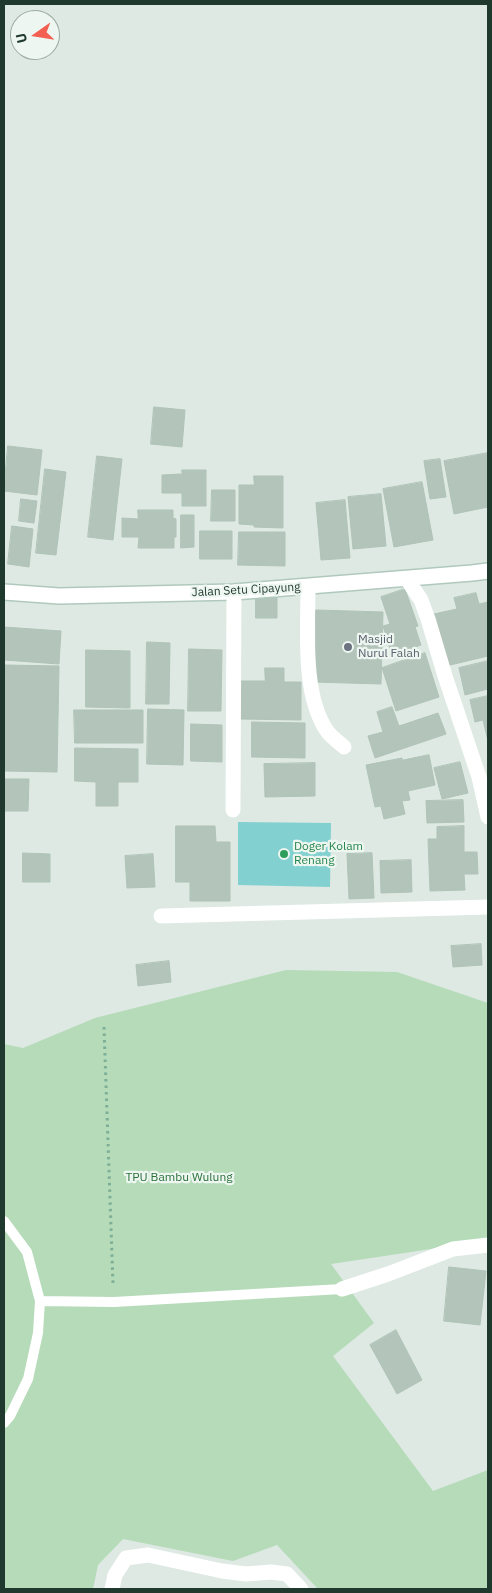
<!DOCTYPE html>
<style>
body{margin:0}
#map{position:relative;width:492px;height:1593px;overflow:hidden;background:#dde9e2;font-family:"IBM Plex Sans",sans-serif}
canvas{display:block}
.frame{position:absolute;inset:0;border:5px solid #1f392e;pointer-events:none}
.north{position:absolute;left:10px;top:10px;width:50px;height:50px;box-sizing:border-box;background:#edf6f0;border:1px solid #9baaa2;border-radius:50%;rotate:257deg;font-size:14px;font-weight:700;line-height:20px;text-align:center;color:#1f392e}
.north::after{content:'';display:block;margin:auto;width:18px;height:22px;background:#f35f51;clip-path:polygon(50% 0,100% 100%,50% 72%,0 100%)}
</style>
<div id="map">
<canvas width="492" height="1593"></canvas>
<div class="frame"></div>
<div class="north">U</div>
</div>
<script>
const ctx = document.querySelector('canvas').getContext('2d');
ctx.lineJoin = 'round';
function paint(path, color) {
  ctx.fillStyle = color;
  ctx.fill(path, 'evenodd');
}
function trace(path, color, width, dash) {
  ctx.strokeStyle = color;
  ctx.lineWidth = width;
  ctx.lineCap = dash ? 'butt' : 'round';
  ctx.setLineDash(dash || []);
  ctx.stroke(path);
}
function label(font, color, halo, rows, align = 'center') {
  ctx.font = font + ' "IBM Plex Sans",sans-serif';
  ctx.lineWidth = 4.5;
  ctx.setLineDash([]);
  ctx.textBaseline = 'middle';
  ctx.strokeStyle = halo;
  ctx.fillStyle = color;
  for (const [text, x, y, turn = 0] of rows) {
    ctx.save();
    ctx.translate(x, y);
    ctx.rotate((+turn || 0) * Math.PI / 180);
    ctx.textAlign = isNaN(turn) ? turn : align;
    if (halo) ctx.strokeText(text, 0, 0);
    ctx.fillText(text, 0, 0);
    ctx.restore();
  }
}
paint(new Path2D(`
 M286 970 397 972 488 1003V1244H464L331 1264 374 1323 333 1356 433 1491 488 1470V1589H318L277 1545 233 1561 123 1539 98 1565 93 1589H4V1044L23 1048 95 1018Z`), '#b5dbb9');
paint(new Path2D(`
 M238 822 331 823 330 887 238 885Z`), '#83d0d0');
const building = new Path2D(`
 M154 407 185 410 182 447 151 444Z
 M8 446 42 450 37 495 4 491Z
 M488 453V507L454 514 444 461Z
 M97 456 122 459 113 540 88 537Z
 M440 459 446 497 430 499 424 461Z
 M45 469 66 472 56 555 36 553Z
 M182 470H206V506H182V493H162V475L182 474Z
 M254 476H283V528L254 527V525L239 524V485H254Z
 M422 482 433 540 394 547 383 489Z
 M212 490H235V521H211Z
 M381 494 386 546 353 549 348 497Z
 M21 499 37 501 34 523 19 521Z
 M345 500 350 558 321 560 316 503Z
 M138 510H173V518L176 519V537H174V548H138L139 537H122V518L138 519Z
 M181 515H194V547L181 548Z
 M12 526 33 529 29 567 8 564Z
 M200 531H232V559H200Z
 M239 532H285V566L238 565Z
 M405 589 418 626 415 627 421 645 392 655 383 626 390 624 381 597Z
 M476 593 479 604 488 602V656L446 666 434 614 457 609 454 598Z
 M256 595H277V618H256Z
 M316 610 383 612 381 684 314 682Z
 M4 627 61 631 59 664 4 660Z
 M147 642 170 643 169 704H146Z
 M189 649 222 650 221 711H188Z
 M86 650 130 651V708L86 707Z
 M425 653 439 697 396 711 382 668Z
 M488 661V689L465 695 459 668Z
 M4 665 59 666 57 772 4 771Z
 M265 668H284V682H301V720L240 719 241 681H265Z
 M488 696V741L483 720 475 722 470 700Z
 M392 707 399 726 438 713 446 734 375 758 368 736 383 732 377 712Z
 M148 709 184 710 183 765 147 764Z
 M74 710H143V743H75Z
 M252 722 305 723V758L252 757Z
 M191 724 222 725V762L191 761Z
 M75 748 138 749V782H118V806H96V782L75 781Z
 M429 755 435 785 408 791 410 800 402 801 405 814 384 819 381 806 375 807 366 765 402 758V760Z
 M460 762 468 793 442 799 434 768Z
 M315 763V796L265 797 264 764Z
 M4 779H29L28 811H4Z
 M463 800 464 822 427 823 426 801Z
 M176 826H215L216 842H230V901H190V882H176Z
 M464 826V852H477L478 874H464L465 890 430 891 428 839H437V827Z
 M23 853 50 854V882H23Z
 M372 853 374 898 349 899 347 854Z
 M153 854 155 887 127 888 125 856Z
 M411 860 412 892 381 893 380 861Z
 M481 944 482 965 453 967 451 946Z
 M169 961 171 982 138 986 136 965Z
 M449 1267 486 1271 480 1325 444 1321Z
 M396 1330 422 1380 397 1394 370 1345Z`);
paint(building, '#b3c4ba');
trace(building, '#b0c3b8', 1);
const secondary = new Path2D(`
 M4 592 59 596 234 592 472 573 488 571`);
trace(secondary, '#b0c9bc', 18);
trace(new Path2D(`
 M104 1027 113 1284`), '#7dae96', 3, [2.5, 4]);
trace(new Path2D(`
 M4 1221 27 1252 40 1301 38 1333 28 1379 10 1416 4 1423
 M40 1301 114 1302 342 1289`), '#fff', 10);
trace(new Path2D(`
 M407 579 421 600 428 619 445 676 479 777 488 817
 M308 587C308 629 302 695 327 731 331 737 339 742 344 747
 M233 810 234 592
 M161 916 488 907
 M342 1289 388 1274 453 1249 488 1245
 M112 1589 115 1575 126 1558 148 1555 222 1571 246 1574 271 1572 287 1574 301 1589`), '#fff', 15);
trace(secondary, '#fff', 15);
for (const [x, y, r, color] of [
 [348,647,5,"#6b7280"],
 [284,854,5,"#2e9e5b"]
]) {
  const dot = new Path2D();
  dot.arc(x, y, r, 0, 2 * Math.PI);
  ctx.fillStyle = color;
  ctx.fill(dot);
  trace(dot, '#edf6f0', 2);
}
label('12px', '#1f392e', '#edf6f0', [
 ["Jalan Setu Cipayung",246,590,-3]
]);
label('12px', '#5b616d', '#edf6f0', [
 ["Masjid",358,640],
 ["Nurul Falah",358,654]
], 'left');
label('12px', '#27864d', '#edf6f0', [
 ["Doger Kolam",294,847],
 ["Renang",294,861]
], 'left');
label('12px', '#297039', '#edf6f0', [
 ["TPU Bambu Wulung",179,1178]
]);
</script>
